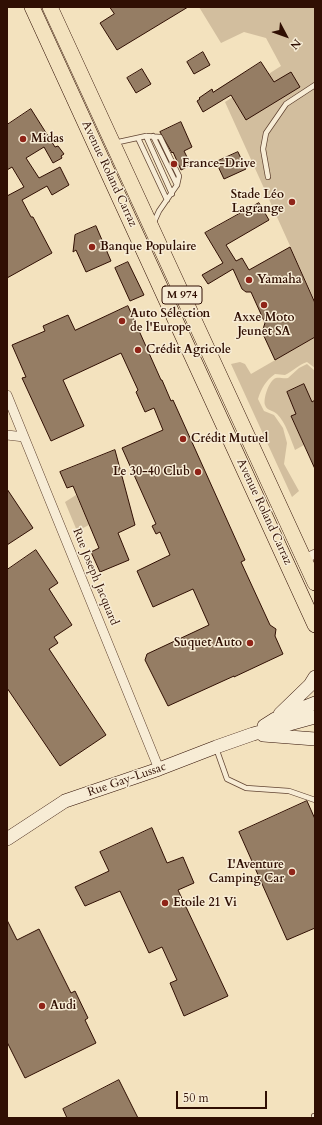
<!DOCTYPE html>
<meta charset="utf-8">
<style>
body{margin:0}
#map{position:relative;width:322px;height:1125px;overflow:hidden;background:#f3e2be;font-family:Cardo,serif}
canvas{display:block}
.frame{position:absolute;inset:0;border:8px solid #300f03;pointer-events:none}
.north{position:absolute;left:266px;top:16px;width:40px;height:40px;-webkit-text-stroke:3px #f7ecd5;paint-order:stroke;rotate:131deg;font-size:11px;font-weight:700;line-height:16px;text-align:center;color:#300f03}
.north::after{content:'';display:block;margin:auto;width:14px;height:18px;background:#300f03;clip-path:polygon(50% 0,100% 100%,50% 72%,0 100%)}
.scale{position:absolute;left:176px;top:1091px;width:91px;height:18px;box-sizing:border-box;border:2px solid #300f03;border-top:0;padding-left:5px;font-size:12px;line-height:14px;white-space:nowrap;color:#300f03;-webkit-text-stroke:3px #f7ecd5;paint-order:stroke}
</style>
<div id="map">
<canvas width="322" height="1125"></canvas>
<div class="frame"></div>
<div class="north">N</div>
<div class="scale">50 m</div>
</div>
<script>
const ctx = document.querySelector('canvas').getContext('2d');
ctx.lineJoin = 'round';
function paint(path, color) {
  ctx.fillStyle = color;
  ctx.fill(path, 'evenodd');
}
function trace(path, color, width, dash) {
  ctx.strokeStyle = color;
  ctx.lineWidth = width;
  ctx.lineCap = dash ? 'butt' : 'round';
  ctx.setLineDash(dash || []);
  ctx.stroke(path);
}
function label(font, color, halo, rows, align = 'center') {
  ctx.font = font + ' Cardo,serif';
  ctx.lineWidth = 3;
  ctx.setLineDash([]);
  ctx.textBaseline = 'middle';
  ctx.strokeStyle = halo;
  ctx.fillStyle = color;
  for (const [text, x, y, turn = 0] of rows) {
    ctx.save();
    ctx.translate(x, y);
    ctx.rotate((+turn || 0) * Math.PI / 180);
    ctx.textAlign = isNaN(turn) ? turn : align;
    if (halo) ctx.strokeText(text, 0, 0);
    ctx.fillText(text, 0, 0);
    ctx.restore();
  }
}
paint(new Path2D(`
 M199 7H315V301L225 102 281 66 266 38 244 32 221 43Z
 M315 337V368L307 362C298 365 293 371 285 375L275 374C266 380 261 389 258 399L264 411 274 415 283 428 287 443 284 464 299 491 292 497 231 364 240 362 245 364 251 374Z
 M307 364 315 371V400L312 402 304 385 287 392 294 409 305 410 291 417 304 445 295 450C291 440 285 421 277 414 273 410 267 411 265 405 263 399 269 380 276 378 279 377 284 379 288 378L299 368Z
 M76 495 89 525 77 531 65 502Z`), '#d2be9e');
const building = new Path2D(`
 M110 7H188L117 50 100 23 114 14Z
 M203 52 210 65 194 74 187 62Z
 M261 62 274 82 291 72 300 87 246 120 231 95 203 112 197 101 200 99 199 98 212 89 213 92Z
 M142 69 151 84 136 93 127 78Z
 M31 109 55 147 58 146 64 154 61 156 62 158 53 163 44 147 26 158 39 178 60 167 69 185 52 195 47 186 22 200 31 217H33L52 253 7 278V196L24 187 12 167 7 170V125Z
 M181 122 192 147 184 151 191 165 181 170 173 152 172 153 160 132Z
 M238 152 246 169 224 179 216 162Z
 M259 203 269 220 226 245 236 261 242 258 249 270 290 247 315 303V337L275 360 263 334V329L265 323 251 292H246L242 289 233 269 208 284 202 275 223 263 205 233Z
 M96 226 111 261 86 272 76 250 73 252 75 235Z
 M128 262 144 295 130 301 115 268Z
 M128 306 161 380H162L171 401 173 400 245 560 241 562 270 625 276 629 275 636 283 654 234 677V676L168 706 145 660 147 654 209 625 193 589 153 607 137 571 170 555 160 532 156 534 152 526 156 524 122 448 163 430 154 408 145 412 136 392 138 390 121 353 63 380 84 426 51 441 22 378 26 377 12 345 45 331 43 326 68 315 75 330Z
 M304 384 312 402 315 400V469L291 416 296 414 287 392Z
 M115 450 135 525 118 533 129 560 100 572 91 552 99 548 73 486 67 488 60 472Z
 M7 489 33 528 7 545Z
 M36 550 58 583 49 589 72 625 54 637 58 643 49 649 106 735 60 766 7 688V570Z
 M307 801 315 819V928L287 940 239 832Z
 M152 828 167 863 183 857 194 883 178 890 228 996 184 1016 170 983 177 980 162 947 149 953 120 891 85 906 75 887 109 871 100 852Z
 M7 920 17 940 39 929 71 993 75 991 88 1018 85 1020 96 1043 25 1078 7 1042Z
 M119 1080 138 1118H67L63 1109Z`);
paint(building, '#957d64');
trace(building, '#300f03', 1);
const service = new Path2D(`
 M146 136 172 194
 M153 136 177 185
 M138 138 167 200
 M114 143 146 136 160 137 179 176 177 185 159 211 153 224
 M268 177 263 149 266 133 286 104 315 85
 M216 748 227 779 246 788 289 791 315 800
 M314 1116V1118`);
const minor = new Path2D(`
 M7 395 159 769
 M7 435 24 437
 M304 559 315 554`);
const secondary = new Path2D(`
 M280 714 310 685 315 677
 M264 726 275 719 315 703
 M263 735 315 739
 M7 839 65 801 159 769 216 747 253 734 315 717`);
const primary = new Path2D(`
 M32 7 315 625
 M50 7 315 583`);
trace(service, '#614432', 6);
trace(minor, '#614432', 10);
trace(secondary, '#300f03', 14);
trace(primary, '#300f03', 16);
trace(service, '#f7ecd5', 4.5);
trace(minor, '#f7ecd5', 9);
trace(secondary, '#f7ecd5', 13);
trace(primary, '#f3e2be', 15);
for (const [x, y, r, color] of [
 [23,139,4,"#8f2418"],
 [174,164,4,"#8f2418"],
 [292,202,4,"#8f2418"],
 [92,247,4,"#8f2418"],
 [249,280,4,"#8f2418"],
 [264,305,4,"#8f2418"],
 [122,321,4,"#8f2418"],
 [138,350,4,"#8f2418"],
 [183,439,4,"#8f2418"],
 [198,472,4,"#8f2418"],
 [250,643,4,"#8f2418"],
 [292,872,4,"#8f2418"],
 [165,903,4,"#8f2418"],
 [42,1006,4,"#8f2418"]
]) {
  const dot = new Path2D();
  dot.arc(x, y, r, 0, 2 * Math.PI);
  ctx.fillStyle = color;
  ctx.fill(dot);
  trace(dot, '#f7ecd5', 1.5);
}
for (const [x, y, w] of [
 [182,295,40]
]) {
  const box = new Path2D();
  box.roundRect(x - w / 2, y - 9, w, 18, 3);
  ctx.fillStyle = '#f7ecd5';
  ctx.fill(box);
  trace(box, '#300f03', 1);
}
label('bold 11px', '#300f03', null, [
 ["M 974",182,295]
]);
label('bold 12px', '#300f03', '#f7ecd5', [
 ["Midas",31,139],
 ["France-Drive",182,164],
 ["Stade Léo",284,195,"right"],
 ["Lagrange",284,209,"right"],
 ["Banque Populaire",100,247],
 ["Yamaha",257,280],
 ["Auto Sélection",130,314],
 ["de l'Europe",130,328],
 ["Axxe Moto",264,318,"center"],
 ["Jeunet SA",264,332,"center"],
 ["Crédit Agricole",146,350],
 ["Crédit Mutuel",191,439],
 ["Le 30-40 Club",190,472,"right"],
 ["Suquet Auto",242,643,"right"],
 ["L'Aventure",284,865,"right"],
 ["Camping Car",284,879,"right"],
 ["Etoile 21 Vi",173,903],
 ["Audi",50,1006]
], 'left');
label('12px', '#300f03', '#f7ecd5', [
 ["Avenue Roland Carraz",109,174,65],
 ["Avenue Roland Carraz",264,512,65],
 ["Rue Joseph Jacquard",95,577,68],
 ["Rue Gay-Lussac",127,780,-19]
]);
</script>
